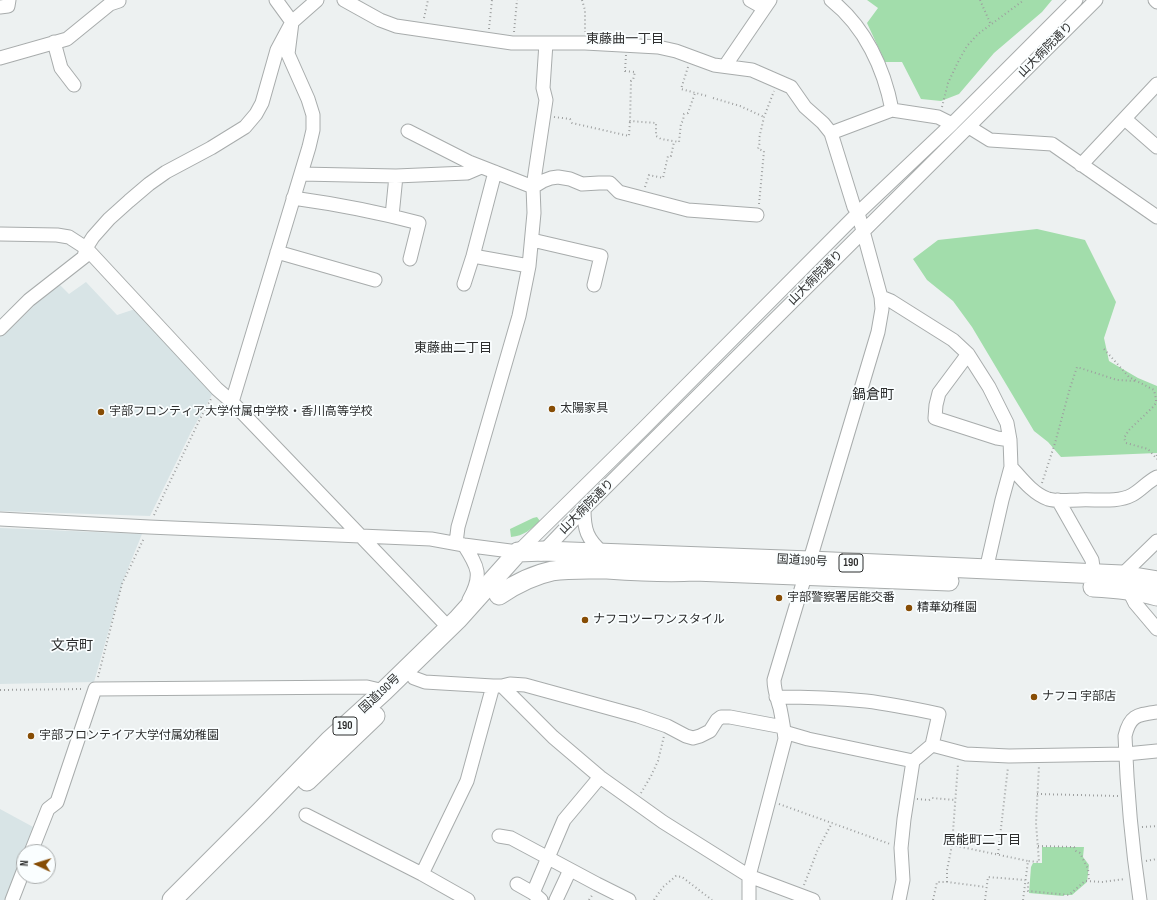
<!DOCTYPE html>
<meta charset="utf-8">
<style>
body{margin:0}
#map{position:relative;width:1157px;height:900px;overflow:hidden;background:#edf1f1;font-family:"Sofia Sans Condensed",sans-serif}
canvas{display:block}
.north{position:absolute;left:16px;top:844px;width:40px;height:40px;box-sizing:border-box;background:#fafeff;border:1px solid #a8abab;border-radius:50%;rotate:274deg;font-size:11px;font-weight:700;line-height:16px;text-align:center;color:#2d2e2e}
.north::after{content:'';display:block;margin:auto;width:14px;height:18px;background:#874d05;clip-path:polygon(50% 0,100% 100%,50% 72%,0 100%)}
</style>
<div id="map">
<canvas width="1157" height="900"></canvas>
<div class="north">N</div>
</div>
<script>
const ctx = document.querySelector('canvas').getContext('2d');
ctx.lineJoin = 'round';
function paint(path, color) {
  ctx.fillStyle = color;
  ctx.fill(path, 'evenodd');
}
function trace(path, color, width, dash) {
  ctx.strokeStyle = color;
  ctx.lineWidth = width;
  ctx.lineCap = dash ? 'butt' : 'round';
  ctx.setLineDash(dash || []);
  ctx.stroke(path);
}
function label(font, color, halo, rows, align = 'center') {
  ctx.font = font + ' "Sofia Sans Condensed","Noto Sans JP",sans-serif';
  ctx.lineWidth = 3.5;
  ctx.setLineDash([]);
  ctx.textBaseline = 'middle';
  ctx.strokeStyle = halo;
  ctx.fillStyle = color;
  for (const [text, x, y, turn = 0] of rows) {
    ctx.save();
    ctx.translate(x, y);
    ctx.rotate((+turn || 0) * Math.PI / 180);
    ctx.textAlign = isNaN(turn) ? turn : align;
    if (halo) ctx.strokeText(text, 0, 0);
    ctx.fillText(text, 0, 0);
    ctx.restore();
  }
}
paint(new Path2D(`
 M86 282 117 315 135 309 213 393 191 432 150 516 0 511V335L9 330 45 295 59 284 69 294Z
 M0 528 142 534 123 581 94 682 0 684Z
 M0 809 35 828 26 852H24V857L7 900H0Z`), '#d8e4e6');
paint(new Path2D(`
 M867 0H1052L1042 12 994 53 959 94 941 101 921 99 902 62H885L867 23 878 8Z
 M1037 229 1085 240 1116 302 1104 338 1109 361 1138 378 1157 386V453L1061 457 1048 442 1034 431 972 327 953 301 927 280 913 259 938 240Z
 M537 517 540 521C531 529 524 536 511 537L510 529 533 518Z
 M1042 847H1084L1083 857 1089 865 1087 882 1072 895H1064L1063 896 1029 893 1031 867 1033 863H1042Z`), '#a2ddab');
const minor = new Path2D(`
 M344 0 380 20 396 26 512 43H585L658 47 676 51 714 65 752 70 791 87 805 107 823 123 831 133 854 207 858 213 863 231 881 297 882 309 878 332 774 680C774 690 777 698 780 708 782 718 784 729 785 739L749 876V900
 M750 0 764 8
 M1155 0 1157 2
 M0 7 8 6 9 0
 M54 42 61 68 74 85
 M0 58 67 39 110 4 119 1
 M725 66 770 0
 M892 110 938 117 952 124
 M1125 119 1157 147
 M969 127 990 140 1052 144 1157 217
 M408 131 469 162 533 187 543 181 551 178 558 177 570 179 582 184 599 183H610L619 192 688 210 757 215
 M831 133 892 110C884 68 865 27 831 0
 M1081 165 1157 84
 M301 174 396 176 467 173 481 167
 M293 198C336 204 378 212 419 223L410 259
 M392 216 396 176
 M0 234 57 235 69 237 86 248 217 389 232 402 449 628
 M532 240 601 256 594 285
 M277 252 375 280
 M473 256 529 266
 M464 284 473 256 495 172
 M881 297 891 301 953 340 968 354 989 387 1007 423 1010 440 1011 467 1002 500 986 570
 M0 329 29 300 84 257 86 248 93 237 109 219 129 201 149 184 166 172 211 148 245 127 256 114 262 103 277 50 292 22 317 0
 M968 354 939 393 936 405 935 418 997 438 1010 440
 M232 402 309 147 313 130V115L308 99 288 54 292 22 276 0
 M1011 467C1021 478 1033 494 1048 499 1058 502 1070 500 1079 500 1096 499 1117 503 1132 495 1141 490 1147 482 1157 477
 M1058 500 1092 560 1094 574
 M584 509C584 530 587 539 603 553
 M0 519 149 527 431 539 464 545 518 552 643 429 858 213 952 124 1076 0
 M456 543 458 527 519 316 529 266 534 213 533 187 546 100 543 88 546 43
 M464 545C478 567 483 575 469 600
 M541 554 584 509 1096 0
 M1120 580 1122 575 1157 541
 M1128 589 1135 603 1157 629
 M414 678 425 682 493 686H502L510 684 525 685 638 716 667 726 686 736 693 738 700 736 710 731 717 720 721 717H730L783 727
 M502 686 553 737 600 777 663 822 749 876 813 900
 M776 697C806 697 836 698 866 701 891 704 915 709 939 714L932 745 913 761 904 819 901 848 903 880 899 900
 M784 732 808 739 913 761
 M932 745 966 754 1009 756 1126 754 1157 751
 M306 815 422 874 468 900
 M499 836 511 838 597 884 629 900
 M31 852 48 809 57 802 95 689 367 687 384 691
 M422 874 467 781 493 686
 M517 884 533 893 541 900
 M533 893 564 820 600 777
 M12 900 24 869
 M556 900 570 870
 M1140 900C1132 846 1127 791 1125 736 1130 715 1137 715 1157 712`);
const highway = new Path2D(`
 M1093 587C1115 588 1136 590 1157 596
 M499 595C514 585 533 575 552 571 570 568 589 569 607 569 636 571 665 573 694 571L949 581
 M307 781 375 716
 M172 900 261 811 329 741 384 691 458 619 518 552 544 551 810 561 1122 575 1157 581`);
trace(minor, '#a8acac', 15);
trace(highway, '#a8acac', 21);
trace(new Path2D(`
 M582 0 585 10V32
 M980 0 991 25
 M424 18 428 0
 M489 29 492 0
 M514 32 517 0
 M626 55 625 71 635 72 633 80 631 81 630 121 656 123V136L661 139 679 142 681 123 683 121 684 114 688 113 695 93
 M688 67 681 89 707 96
 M713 98 740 106 764 117
 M942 107 948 83 958 62 967 46 978 34 1024 0
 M554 117 570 119 572 123 629 136 630 121
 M645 187 649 175 663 178 668 156H671L674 142
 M759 204 764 151 758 149 760 142 759 139 764 117 774 91
 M1104 349 1129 377 1154 390 1156 399V403L1153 407 1129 430 1124 438 1126 443 1148 449 1156 458
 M1157 455 1156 458 1157 459
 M1042 483 1055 443 1070 388 1077 367 1117 380 1136 381
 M154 515 200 419 211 399
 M98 677 122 584 144 538
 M0 690 83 689
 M641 793 651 776 658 761 664 736
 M1037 794 1118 796
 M917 799 929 800 932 798 955 800
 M779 804 890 844
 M1142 827 1157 826
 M952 845 1028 861
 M1038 846 1074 847 1076 851 1080 853 1088 869 1089 881
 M998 854 1008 767
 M1146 861 1157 859
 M947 882V870L952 845 958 764
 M804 885 818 849 832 823
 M589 900 593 894
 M654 900 663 887 676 876 682 877 712 900
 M933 900 937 882H947L986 887
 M985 900 988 877 1025 880 1028 883V891L1069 895 1085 881 1102 882 1125 879
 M1023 900 1028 861 1039 862 1036 823 1039 766`), '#9d9f9f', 2, [1, 3]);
trace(minor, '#fff', 13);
trace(highway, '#fff', 19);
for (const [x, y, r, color] of [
 [552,409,4,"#874d05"],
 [101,412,4,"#874d05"],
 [779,598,4,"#874d05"],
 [909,608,4,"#874d05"],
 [585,620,4,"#874d05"],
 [1034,697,4,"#874d05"],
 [31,736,4,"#874d05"]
]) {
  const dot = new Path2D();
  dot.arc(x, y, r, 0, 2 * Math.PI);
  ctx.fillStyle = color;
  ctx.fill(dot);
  trace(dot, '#fafeff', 1.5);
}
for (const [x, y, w] of [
 [851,563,24],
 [345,726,24]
]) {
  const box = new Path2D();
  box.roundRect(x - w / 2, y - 9, w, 18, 3);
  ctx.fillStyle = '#fafeff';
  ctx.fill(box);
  trace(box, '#2d2e2e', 1);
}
label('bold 11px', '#2d2e2e', null, [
 ["190",851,563],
 ["190",345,726]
]);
label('12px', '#2d2e2e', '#fafeff', [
 ["山大病院通り",1046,50,-45],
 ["山大病院通り",816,278,-45],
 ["山大病院通り",587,507,-45],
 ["国道190号",802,561,3],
 ["国道190号",380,694,-43]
]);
label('12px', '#2d2e2e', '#fafeff', [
 ["太陽家具",560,409],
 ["宇部フロンティア大学付属中学校・香川高等学校",109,412],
 ["宇部警察署居能交番",787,598],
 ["精華幼稚園",917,608],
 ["ナフコツーワンスタイル",593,620],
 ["ナフコ 宇部店",1042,697],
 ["宇部フロンテイア大学付属幼稚園",39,736]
], 'left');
label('13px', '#2d2e2e', '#fafeff', [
 ["東藤曲一丁目",625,40],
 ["東藤曲二丁目",453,349],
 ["居能町二丁目",982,841]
]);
label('14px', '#2d2e2e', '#fafeff', [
 ["鍋倉町",873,395],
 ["文京町",72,646]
]);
</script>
